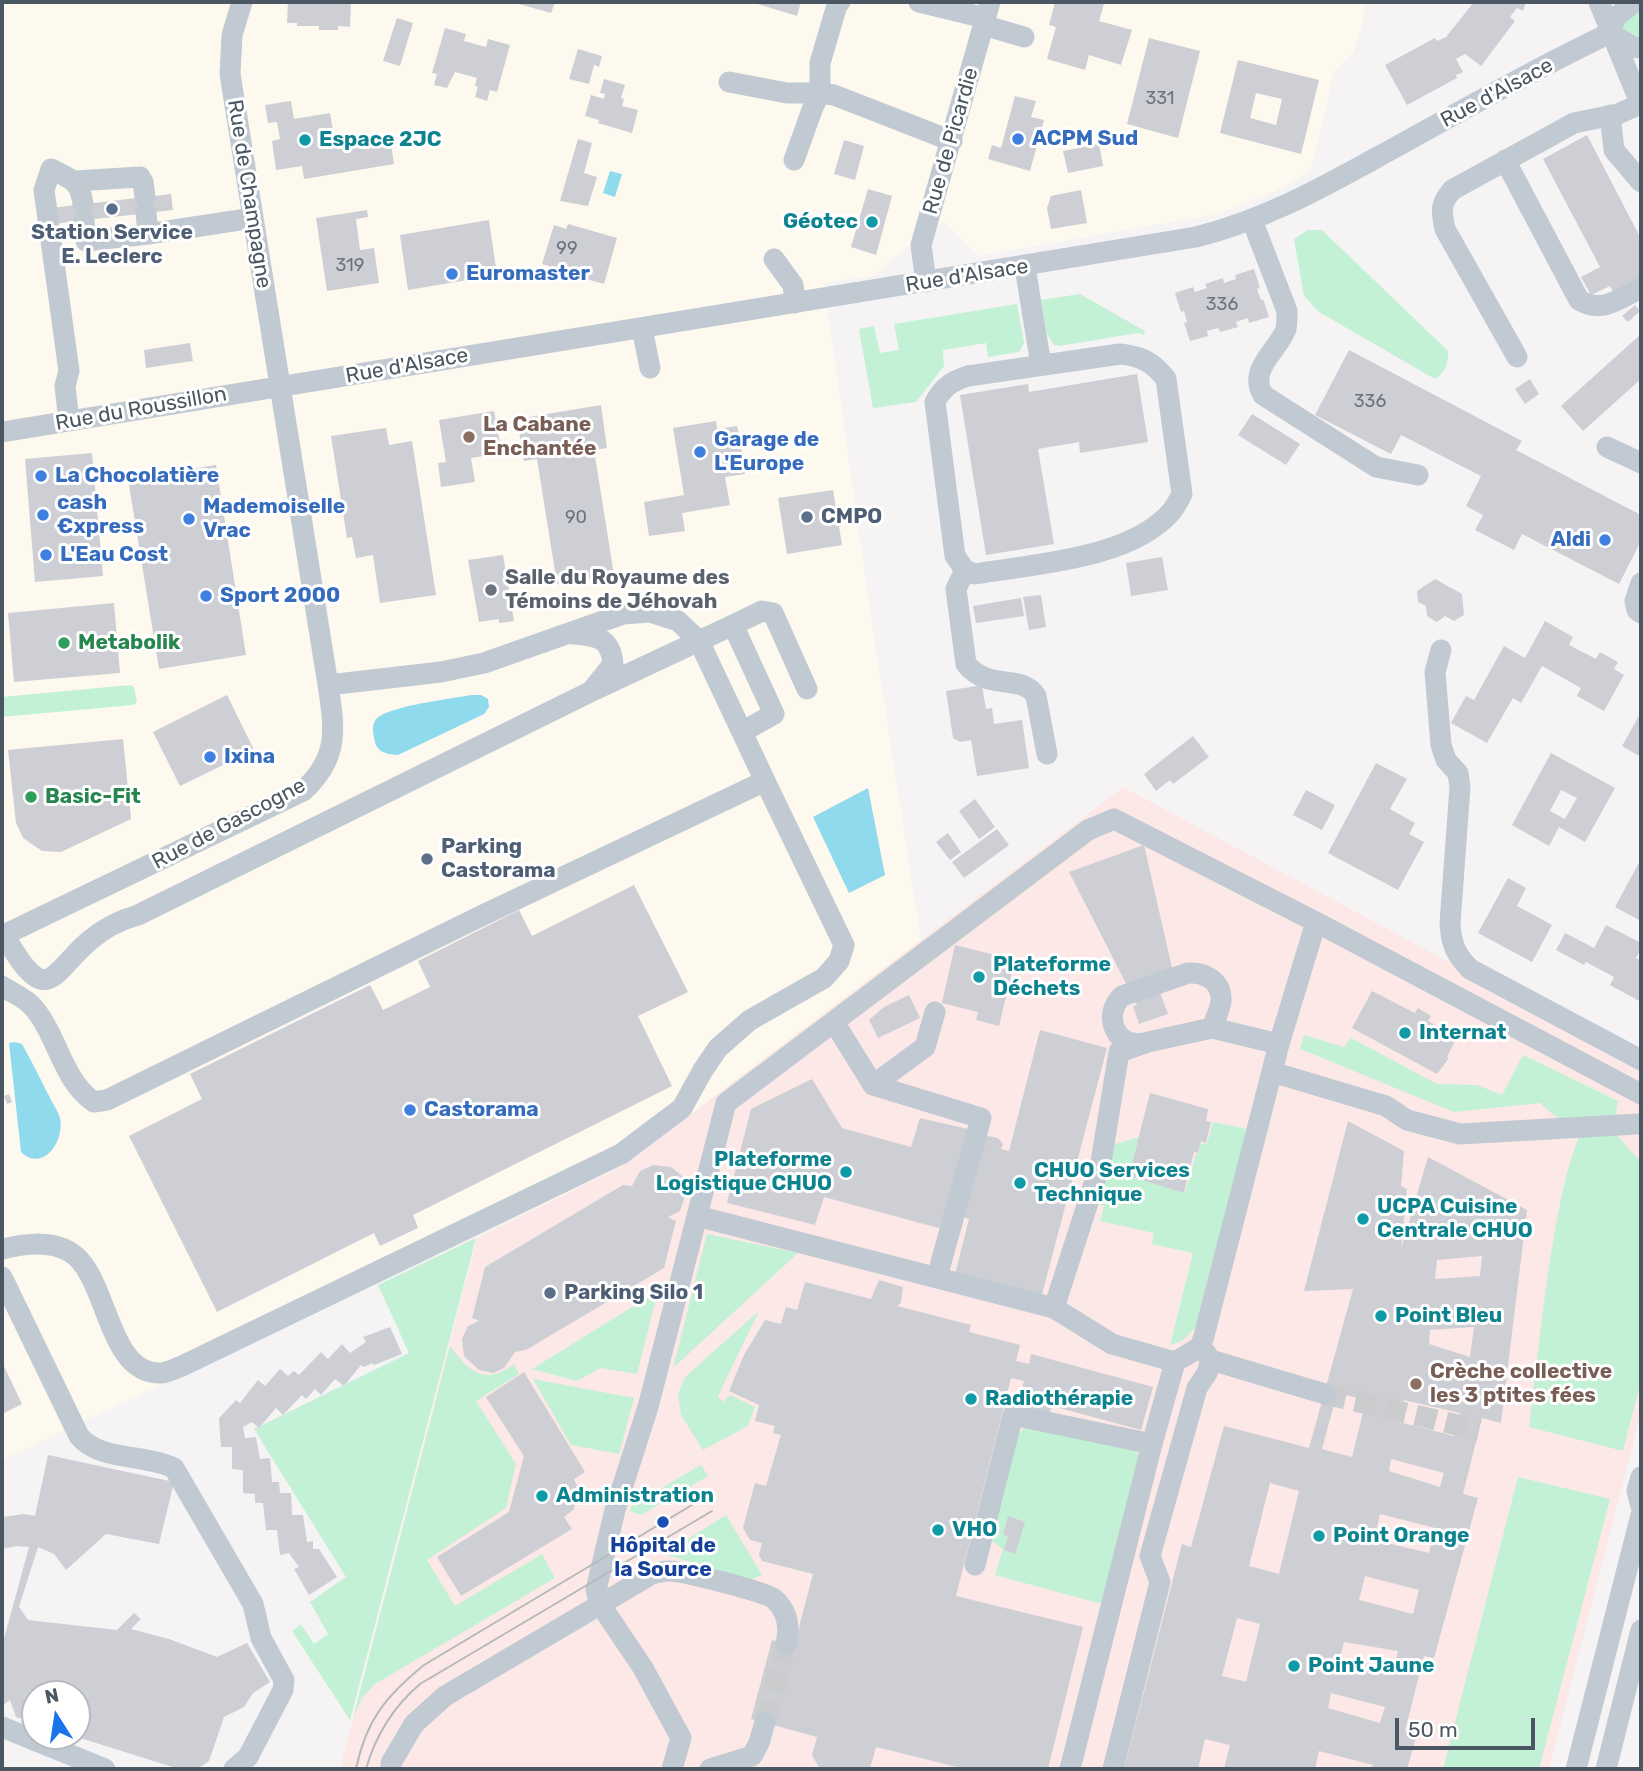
<!DOCTYPE html>
<meta charset="utf-8">
<style>
body{margin:0}
#map{position:relative;width:1643px;height:1771px;overflow:hidden;background:#f5f3f3;font-family:Rubik,sans-serif}
canvas{display:block}
.frame{position:absolute;inset:0;border:4px solid #4a5661;pointer-events:none}
.north{position:absolute;left:21px;top:1680px;width:70px;height:70px;box-sizing:border-box;background:#fff;border:2px solid #b7bbc0;border-radius:50%;rotate:348deg;font-size:19px;font-weight:700;line-height:28px;text-align:center;color:#4a5661}
.north::after{content:'';display:block;margin:auto;width:24px;height:32px;background:#1a73e8;clip-path:polygon(50% 0,100% 100%,50% 72%,0 100%)}
.scale{position:absolute;left:1395px;top:1718px;width:140px;height:32px;box-sizing:border-box;border:4px solid #4a5661;border-top:0;padding-left:9px;font-size:21px;line-height:24px;white-space:nowrap;color:#4a5661;-webkit-text-stroke:5px #fff;paint-order:stroke}
</style>
<div id="map">
<canvas width="1643" height="1771"></canvas>
<div class="frame"></div>
<div class="north">N</div>
<div class="scale">50 m</div>
</div>
<script>
const ctx = document.querySelector('canvas').getContext('2d');
ctx.lineJoin = 'round';
function paint(path, color) {
  ctx.fillStyle = color;
  ctx.fill(path, 'evenodd');
}
function trace(path, color, width, dash) {
  ctx.strokeStyle = color;
  ctx.lineWidth = width;
  ctx.lineCap = dash ? 'butt' : 'round';
  ctx.setLineDash(dash || []);
  ctx.stroke(path);
}
function label(font, color, halo, rows, align = 'center') {
  ctx.font = font + ' Rubik,sans-serif';
  ctx.lineWidth = 6;
  ctx.setLineDash([]);
  ctx.textBaseline = 'middle';
  ctx.strokeStyle = halo;
  ctx.fillStyle = color;
  for (const [text, x, y, turn = 0] of rows) {
    ctx.save();
    ctx.translate(x, y);
    ctx.rotate((+turn || 0) * Math.PI / 180);
    ctx.textAlign = isNaN(turn) ? turn : align;
    if (halo) ctx.strokeText(text, 0, 0);
    ctx.fillText(text, 0, 0);
    ctx.restore();
  }
}
paint(new Path2D(`
 M2 2H1365L1363 23 1354 52 1334 71 1311 171 1276 191 1218 214 978 256 944 221 901 252 874 276 824 283 869 604 921 941 621 1167 2 1460Z`), '#fdf9ef');
paint(new Path2D(`
 M1123 787 1641 1065V1413L1549 1769H340L477 1238 621 1167Z`), '#fce8e6');
paint(new Path2D(`
 M1641 7V40L1621 28 1624 20Z
 M1308 230H1322L1448 351C1448 364 1446 372 1435 379L1319 312 1304 296 1294 239Z
 M1080 294 1145 331 1144 335 1138 333 1059 346 1054 345 1047 334 1041 300Z
 M1017 304 1024 343 1019 352 988 357 986 343 943 350 944 366 916 402 873 408 859 329 874 326 880 353 899 350 894 324Z
 M130 685 134 687 137 702 133 705 2 717V697Z
 M1304 1035 1344 1047 1351 1038 1437 1084 1477 1085 1502 1095 1523 1055 1618 1101 1615 1119 1561 1121 1540 1103 1454 1112 1300 1049Z
 M1213 1122 1247 1129 1197 1326 1182 1341 1170 1345 1193 1253 1152 1244 1154 1233 1100 1221 1104 1206 1091 1202 1105 1147 1139 1137 1129 1176 1185 1193 1196 1154H1198L1201 1143 1207 1144Z
 M1612 1131C1623 1140 1630 1152 1641 1161V1381L1623 1451 1529 1427C1537 1363 1543 1299 1554 1236 1560 1203 1566 1168 1579 1137Z
 M707 1234 798 1253 673 1368Z
 M476 1238 350 1720 292 1631 301 1624 314 1644 328 1634 310 1602 346 1577 254 1429 409 1353 378 1285Z
 M658 1291 637 1374 601 1368 577 1381 532 1369Z
 M759 1311 718 1396 723 1402 730 1395 755 1407 748 1426 703 1450 681 1415 678 1394 685 1377Z
 M450 1346C470 1372 483 1386 514 1364L519 1374 476 1401 516 1464 506 1508 427 1560 455 1606 542 1554 555 1578 375 1684 362 1698 353 1718Z
 M533 1379 634 1398 619 1454 571 1445Z
 M1030 1426 1131 1448 1141 1456 1105 1602 1098 1603 995 1575 1003 1549 993 1542 987 1533 1017 1436 1022 1430Z
 M701 1465 708 1476 641 1515 630 1511 631 1506Z
 M1518 1477 1610 1499 1539 1769H1443Z
 M726 1515 762 1575 749 1580 664 1554Z`), '#c3f1d5');
paint(new Path2D(`
 M610 171 622 174 615 197 603 193Z
 M471 695H481L488 699 489 707 484 714 398 755C385 754 376 752 374 738 373 732 372 726 375 721 383 706 452 699 471 695Z
 M868 788 885 875 849 893 813 817Z
 M15 1042 22 1044C32 1062 41 1080 50 1098 53 1104 58 1111 60 1118 65 1141 43 1173 21 1152L9 1043Z`), '#90daee');
paint(new Path2D(`
 M288 2H351L350 27 338 26V30H319V26H297V23H287Z
 M512 2H555L551 13Z
 M751 2H801L797 16Z
 M1055 2 1104 4 1099 21 1132 30 1121 65 1089 55 1085 70 1047 59 1056 27 1049 25Z
 M1474 2H1526L1523 11 1517 8 1510 17 1515 21 1481 66 1465 54 1456 59 1463 72 1456 75 1457 78 1407 105 1385 65 1435 38 1437 41 1446 37Z
 M397 18 413 23 400 66 383 61Z
 M445 28 466 34 464 41 486 47 488 39 510 45 497 92 490 90 487 101 475 97 478 87 475 86 477 78 455 72 447 88 434 85 437 74 432 73Z
 M1149 38 1200 51 1178 138 1127 124Z
 M578 49 602 56 599 67 594 65 589 84 569 79Z
 M1238 60 1319 80 1301 154 1220 133ZM1256 93 1282 99 1276 125 1250 118Z
 M604 79 625 85 621 98 624 99 622 106 638 110 632 133 598 123 599 120 585 116 591 95 604 99 605 94 600 93Z
 M1015 96 1036 101 1031 117 1044 120 1030 171 988 159 992 145 1001 148Z
 M291 101 294 119 330 113 336 148 390 138 394 164 304 179 302 166 276 170 272 141 280 139 277 122 268 123 265 105Z
 M1587 135 1641 239V280L1614 294 1610 286 1591 295 1581 277 1600 267 1543 159Z
 M578 139 592 143 584 173 597 177 588 206 560 201Z
 M844 140 864 146 855 180 834 174Z
 M1099 144 1103 166 1068 173 1063 151Z
 M868 189 892 196 876 255 851 247Z
 M1081 190 1087 223 1051 229 1047 208 1051 196Z
 M171 194 173 210 53 224 51 208Z
 M367 210 368 217 356 219 360 250 374 248 379 283 327 291 316 218Z
 M489 220 497 275 408 290 400 235Z
 M568 224 617 238 604 284 555 270V268L542 264 554 225 566 229Z
 M1254 269 1260 288 1257 289 1261 300 1263 299 1269 317 1249 323 1248 318 1236 322 1238 327 1220 332 1218 328 1207 331 1208 336 1190 341 1184 323 1187 322 1184 311 1181 312 1175 293 1193 287 1195 292 1207 288 1205 284 1223 278 1224 283 1236 279 1235 275Z
 M1635 305 1640 311 1628 322 1622 316Z
 M1641 334V379L1583 431 1561 406Z
 M190 343 193 361 146 368 144 350Z
 M1349 350 1522 441 1516 450 1641 515V541L1619 584 1522 534 1514 550 1475 530 1483 515 1466 506 1481 476 1401 435 1391 454 1315 415Z
 M1137 374 1148 442 1080 453 1079 442 1038 449 1054 544 986 555 960 395 1028 384 1029 392Z
 M1530 379 1539 394 1525 404 1515 389Z
 M601 405 607 448 594 450 614 575 557 584 537 459 524 461 517 419Z
 M494 411 502 453 471 458 475 482 441 487 438 463 446 462 439 420Z
 M1252 414 1300 444 1286 465 1238 435Z
 M716 421 717 429 737 426 739 434 745 474 725 477 730 505 682 513 685 531 649 536 644 502 684 495 673 428Z
 M386 428 389 445 412 441 436 595 380 603 373 555 356 558 352 537 347 538 331 436Z
 M92 453 103 576 35 582 25 459Z
 M216 465 246 655 159 669 128 479Z
 M833 490 842 545 787 554 778 498Z
 M503 555 514 621 499 623V619L479 622 468 560Z
 M1162 557 1168 590 1131 596 1126 563Z
 M1435 579 1462 594 1464 615 1454 621 1445 616 1437 622 1427 616 1426 606 1418 602 1417 591Z
 M1041 595 1046 627 1029 630 1023 597Z
 M1021 598 1024 616 976 623 973 606Z
 M114 603 120 673 14 682 8 613Z
 M1545 621 1573 637 1569 645 1596 659 1600 652 1618 662 1614 669 1624 675 1604 711 1577 696 1581 688 1542 666 1521 703 1513 698 1487 743 1451 723 1466 696 1474 700 1504 646 1525 658Z
 M982 685 986 709 992 708 994 724 1022 720 1029 768 977 776 971 740 960 742 953 738 946 691Z
 M227 695 254 750 180 786 153 732Z
 M1641 712V757L1622 746Z
 M1193 736 1209 757 1173 784 1170 780 1156 791 1144 774Z
 M123 739 131 819 61 852 42 851 23 838 16 823 8 750Z
 M1551 753 1615 788 1585 842 1559 827 1549 846 1512 825ZM1561 790 1577 798 1565 819 1550 811Z
 M1376 763 1407 779 1390 809 1415 823 1409 834 1424 842 1398 890 1328 853Z
 M1306 790 1335 805 1322 830 1293 815Z
 M975 799 995 827 979 839 959 811Z
 M997 829 1009 845 964 878 952 862Z
 M948 833 961 852 950 860 936 842Z
 M1144 845 1173 972 1155 979 1168 1014 1139 1024 1133 1006 1137 1005 1069 872Z
 M1641 859V921L1615 907Z
 M1508 878 1526 888 1517 906 1552 925 1532 962 1478 933Z
 M634 885 688 992 638 1016 672 1086 413 1215 418 1228 380 1246 374 1233 217 1312 129 1136 202 1099 190 1074 370 985 383 1010 430 987 418 961 519 910 532 936Z
 M1606 925 1641 943V949L1636 958 1641 961V1002L1610 985 1614 977 1586 962 1584 965 1556 950 1565 933 1594 948Z
 M955 945 1015 960 999 1026 976 1020 978 1012 942 1003Z
 M1372 991 1415 1013 1418 1008 1431 1016 1428 1021 1457 1037 1447 1057 1449 1058 1437 1074 1352 1028Z
 M909 995 920 1018 878 1038 869 1020 884 1007Z
 M1040 1030 1107 1048 1041 1298 955 1274 969 1219 960 1216 982 1135 998 1138 1003 1144 1001 1149 1009 1151Z
 M812 1079 842 1128 911 1147 920 1118 968 1129 942 1229 824 1197 815 1225 727 1203 751 1109Z
 M1150 1093 1208 1109 1206 1121 1211 1122 1206 1143 1201 1141 1198 1153 1194 1152 1184 1193 1129 1176Z
 M9 1094 12 1102 7 1104 4 1096Z
 M1348 1121 1404 1151 1401 1186 1407 1189 1401 1249 1428 1157 1527 1210 1501 1423 1482 1418 1463 1494 1478 1498 1434 1658 1424 1656 1405 1731 1417 1734 1407 1769H1372L1373 1765 1319 1751 1315 1769H1224L1230 1745 1205 1739 1198 1769H1124L1182 1544 1191 1547 1224 1426 1309 1448 1353 1289 1304 1291ZM1482 1256 1480 1276 1435 1279 1437 1260ZM1474 1327 1470 1357 1429 1344 1430 1330ZM1337 1393 1366 1400 1352 1457 1322 1449ZM1404 1400 1460 1413 1454 1436 1399 1422ZM1391 1459 1444 1473 1440 1487 1389 1471ZM1270 1483 1299 1491 1279 1574 1249 1566ZM1380 1514 1435 1528 1429 1553 1374 1540ZM1365 1576 1419 1590 1413 1614 1359 1600ZM1237 1618 1260 1624 1246 1682 1222 1676ZM1344 1642 1398 1651 1393 1670 1340 1657ZM1331 1693 1385 1707 1380 1723 1328 1708Z
 M653 1165 671 1167 682 1176 686 1193 680 1211 668 1217 676 1221 664 1268 526 1350 515 1352 504 1368 493 1373 479 1370 464 1356 462 1339 468 1326 479 1321 472 1318 485 1267 623 1185 632 1186 640 1171Z
 M879 1280 903 1287 901 1303 897 1306 971 1325 969 1332 1020 1345 1016 1361 1029 1364 1031 1354 1153 1387 1141 1430 1052 1406 1049 1416 1017 1407 1024 1381 1011 1378 956 1596 1083 1627 1048 1769H965L876 1747 870 1769H820L812 1755 817 1737 751 1719 772 1640 794 1646 813 1574 762 1561 759 1555 762 1543 750 1540 743 1528 755 1483 766 1486 781 1435 773 1433 775 1426 755 1421 759 1405 729 1391 744 1355 765 1320 781 1324 786 1307 797 1310 805 1282 871 1299Z
 M390 1327 402 1354 374 1365 372 1363 364 1367 361 1365 344 1386 335 1379 321 1395 315 1389 306 1399 302 1395 283 1415 276 1408 259 1428 252 1422 243 1427 245 1438 256 1437 260 1459 270 1458 272 1482H279L280 1493H291L292 1515H303L307 1542 313 1541V1549H319L337 1577 309 1595 294 1569 299 1567 289 1553 280 1555 277 1530H266L263 1503H255V1494L243 1493V1470L232 1469V1447H221L219 1418 236 1400 240 1403 258 1380 265 1386 280 1369 288 1376 294 1371 299 1375 321 1352 328 1359 342 1344 350 1353 366 1342 363 1337Z
 M2 1362 22 1404 2 1414Z
 M524 1372 585 1472 574 1479 578 1488 577 1501 573 1510 564 1517 572 1529 461 1596 437 1557 509 1512 524 1456 486 1397Z
 M48 1455 174 1482 159 1544 106 1534 66 1570 54 1554 38 1547 19 1607 28 1620 117 1630 134 1613 141 1619 131 1629 169 1639 217 1657 247 1643 270 1682 253 1693 244 1707 224 1717 209 1761 197 1769H179L77 1737V1694H35V1723L16 1717 10 1700 2 1706V1646L29 1547 16 1546 2 1549V1517L24 1514 35 1516Z
 M1008 1516 1025 1522 1015 1554 1004 1550 1008 1536 1003 1535Z`), '#cdcfd5');
trace(new Path2D(`
 M1325 1394 1479 1430
 M765 1722 786 1644`), '#caccce', 21, [21, 10]);
trace(new Path2D(`
 M840 2 837 5 820 63V93L834 95 952 141
 M919 2 985 18
 M1599 2 1641 105
 M983 25 1024 37
 M1610 33 1615 18 1634 2
 M1610 33 1633 47 1641 48
 M729 82 787 93H820L813 107 794 160
 M1610 115 1614 150 1641 182
 M1505 160 1579 300C1602 314 1619 299 1641 288
 M75 181 140 177 143 182 145 197
 M146 213 148 234 253 218
 M1252 220 1287 311C1287 317 1287 324 1286 329 1277 352 1248 369 1263 395L1376 467 1418 475
 M84 221 86 241 148 234
 M774 259 793 285 795 303
 M1025 267 1041 365
 M926 282 921 245 990 2
 M642 328 650 368
 M1120 354C1141 356 1153 362 1166 379L1182 494C1179 500 1175 507 1171 512 1130 559 1034 564 975 574L965 570 955 556 935 402C943 387 952 381 968 376Z
 M1517 357 1445 229C1441 211 1440 204 1452 190L1574 123 1618 114 1640 104
 M69 421 65 386 69 371 44 190 51 169C71 179 80 180 83 204
 M2 432 1196 237C1261 221 1318 190 1376 158 1453 116 1530 71 1610 33
 M1607 447 1641 463
 M965 570 956 589 966 664C989 692 1022 673 1036 696L1047 754
 M1641 583 1635 601 1637 610 1641 613
 M733 625 762 611 773 613 807 689
 M573 634C596 636 611 637 613 664L593 689
 M1441 650 1435 672 1441 745 1446 760 1458 773 1460 787 1450 923C1451 944 1456 955 1470 969L1641 1060
 M8 933 303 791C339 758 335 730 328 685L230 74 232 35 242 2
 M10 945C48 1007 52 973 89 941 104 928 120 920 138 915L592 691 733 625 774 714 742 732
 M2 986C12 993 26 998 33 1007 58 1036 62 1080 94 1102L107 1100 481 916 765 781 699 641 678 621 650 612 623 614 484 663 441 672 328 685
 M834 1022 873 1085 981 1118 937 1277
 M1144 1043C1115 1048 1102 1015 1122 996L1188 973C1205 972 1222 981 1221 1001 1220 1010 1215 1019 1212 1028
 M1272 1072 1386 1106 1407 1120 1460 1134 1638 1124
 M873 1085 925 1047 935 1012
 M697 1216 1054 1308 1112 1344 1175 1362
 M2 1249C23 1244 49 1240 70 1252 109 1275 106 1376 162 1373 168 1372 176 1368 182 1366L621 1154 682 1108 703 1070 718 1048 750 1020 824 978 839 961 844 945 765 781
 M2 1277 79 1436C99 1461 145 1454 174 1468L253 1604 261 1638 284 1680 283 1690 248 1757 234 1769
 M1054 1308 1101 1162 1119 1052 1148 1042 1212 1028 1279 1044
 M1204 1351 1211 1360 1325 1394
 M1641 1477 1637 1491 1641 1506
 M975 1565 1013 1415 1152 1444
 M2 1727 105 1769
 M391 1769V1763L414 1724 445 1696 652 1574C657 1573 663 1571 668 1571 679 1570 767 1592 774 1599 788 1611 790 1627 786 1644
 M672 1769 681 1738 643 1668 600 1604 596 1590 615 1510 648 1407 726 1103 1088 830 1114 819 1316 922 1641 1094
 M710 1769 752 1756 759 1743 765 1722
 M1070 1769 1152 1444 1175 1362 1200 1347 1204 1336 1279 1044 1316 922
 M1113 1769 1160 1582 1150 1556 1197 1388 1207 1373 1211 1360
 M1576 1769 1641 1515
 M1606 1769 1641 1630`), '#c1cad2', 21);
trace(new Path2D(`
 M356 1769C366 1720 386 1696 424 1665L702 1499
 M366 1769C376 1734 393 1707 420 1684L712 1511`), '#b5b8bd', 2);
for (const [x, y, r, color] of [
 [1018,139,7,"#3f7fe0"],
 [305,140,7,"#0f9aa8"],
 [112,209,7,"#5c6f8a"],
 [872,222,7,"#0f9aa8"],
 [452,274,7,"#3f7fe0"],
 [469,437,7,"#8d6e63"],
 [700,452,7,"#3f7fe0"],
 [41,476,7,"#3f7fe0"],
 [43,515,7,"#3f7fe0"],
 [807,517,7,"#5c6f8a"],
 [189,519,7,"#3f7fe0"],
 [1605,540,7,"#3f7fe0"],
 [46,555,7,"#3f7fe0"],
 [491,590,7,"#6b7280"],
 [206,596,7,"#3f7fe0"],
 [64,643,7,"#2e9e5b"],
 [210,757,7,"#3f7fe0"],
 [31,797,7,"#2e9e5b"],
 [427,859,7,"#5c6f8a"],
 [979,977,7,"#0f9aa8"],
 [1405,1033,7,"#0f9aa8"],
 [410,1110,7,"#3f7fe0"],
 [846,1172,7,"#0f9aa8"],
 [1020,1183,7,"#0f9aa8"],
 [1363,1219,7,"#0f9aa8"],
 [550,1293,7,"#5c6f8a"],
 [1381,1316,7,"#0f9aa8"],
 [1416,1384,7,"#8d6e63"],
 [971,1399,7,"#0f9aa8"],
 [542,1496,7,"#0f9aa8"],
 [663,1522,7,"#1a4fb4"],
 [938,1530,7,"#0f9aa8"],
 [1319,1536,7,"#0f9aa8"],
 [1294,1666,7,"#0f9aa8"]
]) {
  const dot = new Path2D();
  dot.arc(x, y, r, 0, 2 * Math.PI);
  ctx.fillStyle = color;
  ctx.fill(dot);
  trace(dot, '#fff', 2.5);
}
label('18px', '#6b747e', null, [
 ["331",1160,99],
 ["99",567,249],
 ["319",350,266],
 ["336",1222,305],
 ["336",1370,402],
 ["90",576,518]
]);
label('21px', '#4a5661', '#fff', [
 ["Rue d'Alsace",1497,93,-28],
 ["Rue de Picardie",951,141,-74],
 ["Rue de Champagne",249,194,81],
 ["Rue d'Alsace",967,276,-9],
 ["Rue d'Alsace",407,366,-10],
 ["Rue du Roussillon",141,409,-10],
 ["Rue de Gascogne",229,824,-28]
]);
label('bold 21px', '#366cbe', '#fff', [
 ["ACPM Sud",1032,139],
 ["Euromaster",466,274],
 ["Garage de",714,440],
 ["L'Europe",714,464],
 ["La Chocolatière",55,476],
 ["cash",57,503],
 ["€xpress",57,527],
 ["Mademoiselle",203,507],
 ["Vrac",203,531],
 ["Aldi",1591,540,"right"],
 ["L'Eau Cost",60,555],
 ["Sport 2000",220,596],
 ["Ixina",224,757],
 ["Castorama",424,1110]
], 'left');
label('bold 21px', '#0d838f', '#fff', [
 ["Espace 2JC",319,140],
 ["Géotec",858,222,"right"],
 ["Plateforme",993,965],
 ["Déchets",993,989],
 ["Internat",1419,1033],
 ["Plateforme",832,1160,"right"],
 ["Logistique CHUO",832,1184,"right"],
 ["CHUO Services",1034,1171],
 ["Technique",1034,1195],
 ["UCPA Cuisine",1377,1207],
 ["Centrale CHUO",1377,1231],
 ["Point Bleu",1395,1316],
 ["Radiothérapie",985,1399],
 ["Administration",556,1496],
 ["VHO",952,1530],
 ["Point Orange",1333,1536],
 ["Point Jaune",1308,1666]
], 'left');
label('bold 21px', '#4e5e75', '#fff', [
 ["Station Service",112,233,"center"],
 ["E. Leclerc",112,257,"center"],
 ["CMPO",821,517],
 ["Parking",441,847],
 ["Castorama",441,871],
 ["Parking Silo 1",564,1293]
], 'left');
label('bold 21px', '#785e54', '#fff', [
 ["La Cabane",483,425],
 ["Enchantée",483,449],
 ["Crèche collective",1430,1372],
 ["les 3 ptites fées",1430,1396]
], 'left');
label('bold 21px', '#5b616d', '#fff', [
 ["Salle du Royaume des",505,578],
 ["Témoins de Jéhovah",505,602]
], 'left');
label('bold 21px', '#27864d', '#fff', [
 ["Metabolik",78,643],
 ["Basic-Fit",45,797]
], 'left');
label('bold 21px', '#164399', '#fff', [
 ["Hôpital de",663,1546],
 ["la Source",663,1570]
]);
</script>
